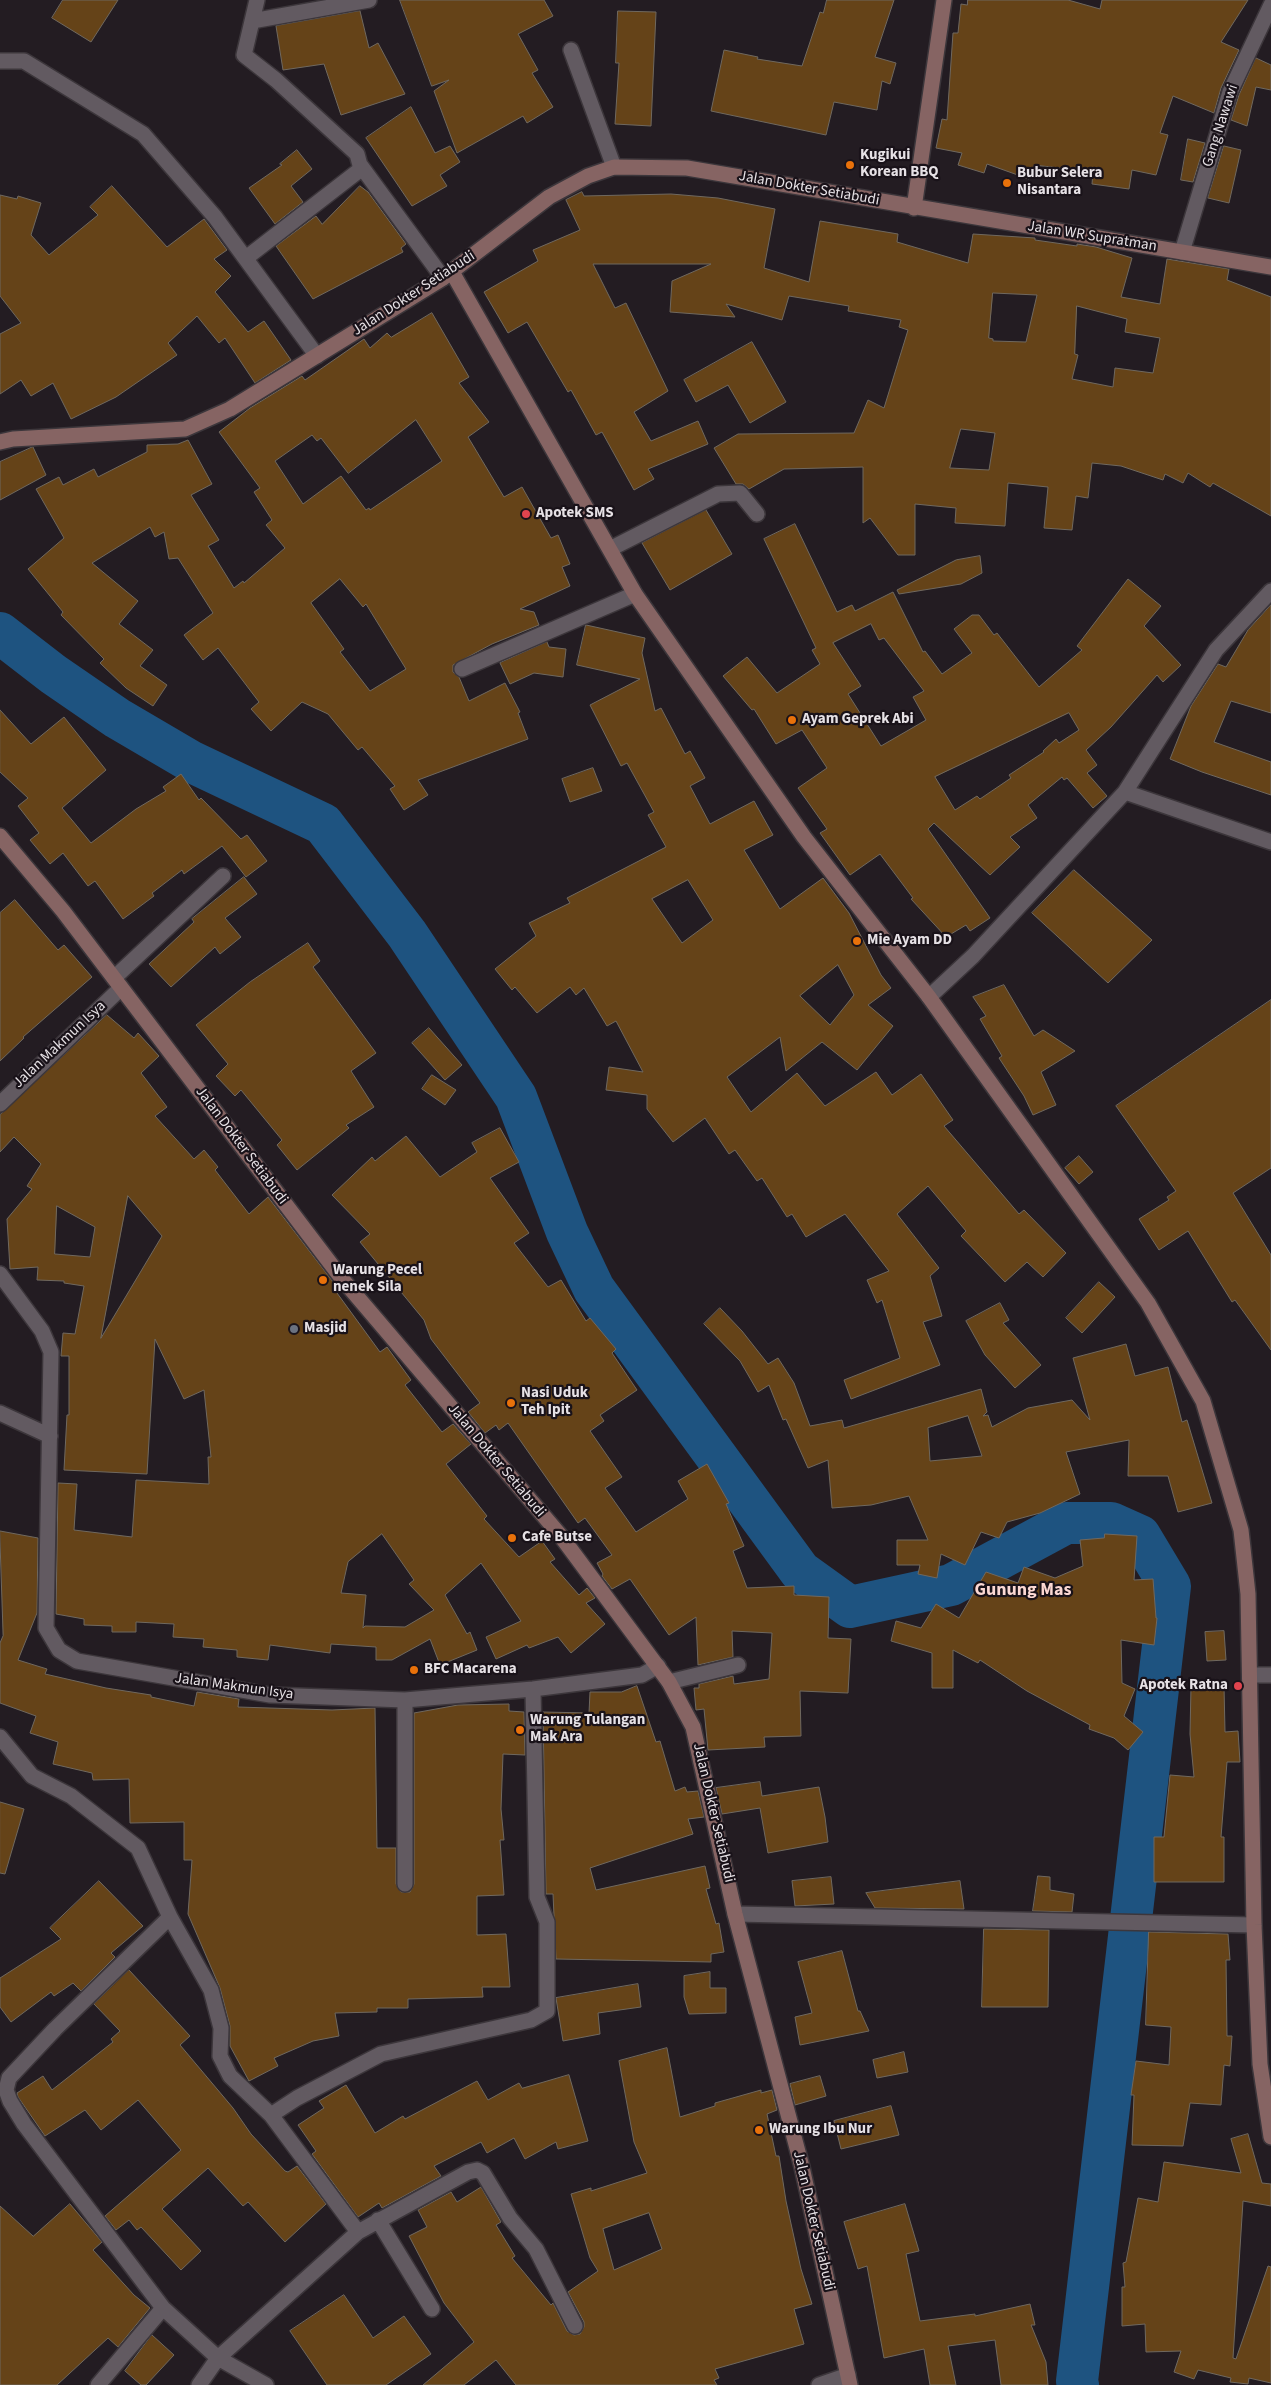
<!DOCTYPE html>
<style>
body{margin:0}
canvas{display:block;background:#231c22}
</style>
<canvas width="1271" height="2385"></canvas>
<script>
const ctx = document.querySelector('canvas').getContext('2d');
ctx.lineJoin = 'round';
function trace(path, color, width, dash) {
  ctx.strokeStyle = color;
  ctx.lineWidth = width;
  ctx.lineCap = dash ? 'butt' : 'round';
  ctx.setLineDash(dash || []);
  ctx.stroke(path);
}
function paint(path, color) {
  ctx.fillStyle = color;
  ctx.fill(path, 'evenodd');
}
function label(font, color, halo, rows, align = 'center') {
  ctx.font = font + ' "Source Sans 3",sans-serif';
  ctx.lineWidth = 4.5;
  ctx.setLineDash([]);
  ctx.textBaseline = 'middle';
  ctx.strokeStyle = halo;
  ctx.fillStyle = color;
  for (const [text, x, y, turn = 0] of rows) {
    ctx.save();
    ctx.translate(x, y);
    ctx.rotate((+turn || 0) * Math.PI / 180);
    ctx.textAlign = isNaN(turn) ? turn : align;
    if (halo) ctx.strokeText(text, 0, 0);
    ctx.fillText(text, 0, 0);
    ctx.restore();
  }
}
trace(new Path2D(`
 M0 633 53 674 117 718 192 762 323 824 407 934 516 1097 567 1232 594 1289 800 1571 850 1607 951 1585 1066 1523H1111L1140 1536 1170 1586 1077 2381 1078 2385`), '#1e5380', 42);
const building = new Path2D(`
 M63 0H118L91 42 52 18Z
 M400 0H544L553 16 518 34 538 70 532 73 553 107 527 123 523 116 457 153 434 91 449 80 432 86Z
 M827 0H894L875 57 896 63 890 84 882 81 877 110 834 102 826 135 711 111 724 50 758 57 757 59 802 66 820 12 823 13Z
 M968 0H1068L1100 9 1102 0H1248L1221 42 1239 50 1221 88 1214 113 1173 96 1160 133 1168 135 1156 175 1132 170 1129 189 1092 184 1093 172 1034 165 1029 179 987 164 984 173 958 165 962 153 936 148 942 119 947 120 953 33H958L961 4 967 5Z
 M360 11 369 48 378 43 405 94 341 115 324 64 283 70 276 26Z
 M618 11 656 12 651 126 615 124 619 63H616Z
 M1256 58 1271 65V90L1256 87 1247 126 1231 120 1239 95Z
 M411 107 435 153 450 146 460 162 440 175 447 186 412 206 366 138Z
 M1188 139 1205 143 1193 182 1181 180Z
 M1224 146 1241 150 1229 203 1208 198Z
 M297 150 312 169 291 186 303 202 275 224 249 188 282 165 280 164Z
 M112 186 167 247 204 219 227 250 214 259 231 276 215 292 248 332 264 321 291 360 255 383 225 338 219 343 197 316 168 343 177 355 116 397 71 419 53 383 31 396 21 380 0 394V334L21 323 0 296V195L17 199 18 196 41 203 31 235 49 255 98 215 90 207Z
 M360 186 368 192 406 244 401 248 403 252 313 299 276 246 316 216 322 224Z
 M582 192 584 196 671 194 718 198 775 209 764 268 809 282 820 221 898 234 897 242 968 263 973 234 1035 238V240L1077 246V244L1096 247 1132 258 1121 297 1160 304 1167 259 1229 269 1227 280 1271 297V516L1213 483 1210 487 1188 473 1183 483 1165 474 1163 480 1121 466 1092 463 1088 498 1076 496 1072 530 1044 528 1048 487 1008 483 1005 526 955 523 956 508 915 504V555H898L870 518 863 523V467L784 469 749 489 743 484H736L714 448 738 434 854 433 868 400 884 408 908 330 899 327 901 320 848 311 849 306 789 296 782 320 726 304 735 317 670 312 672 281 711 264H593L615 308 626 303 668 391 634 412 651 441 698 421 708 444 648 469 654 479 634 490 602 432 596 435 571 390 568 392 527 322 508 333 484 292 538 261 533 250 580 230 566 200ZM993 293 1037 295 1026 342 993 341V339L989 338ZM1077 306 1127 319 1125 332 1160 338 1153 373 1115 368 1113 387 1072 379 1078 355 1075 354ZM961 429 995 433 989 470 950 468Z
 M432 313 469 377 459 383 489 422 468 437 504 497 522 487 551 538 558 535 570 564 562 567 570 586 520 609 534 612 539 625 492 644 453 665V672L459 677 469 701 505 683 520 712 518 713 528 739 418 780 428 795 404 810 390 789 395 786 362 747 358 750 328 714 302 702 271 731 251 709 259 702 218 648 203 660 184 635 213 613 178 558 169 559 164 532 155 537 150 527 92 563 138 601 119 624 153 650 140 666 167 685 153 706 126 688 100 663 104 659 61 615 63 612 28 569 64 538 36 489 59 477 63 485 94 469 98 477 147 452V445L178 444 188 440 212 484 191 495 219 540 208 546 234 588 243 581 244 583 285 548 266 525 272 520 254 492 260 488 219 432 250 408 302 376 305 380 364 339 370 348 387 333 391 337ZM416 420 442 461 370 510 369 508 366 510 341 476 303 504 275 461 312 435 317 441 321 438 348 473ZM340 579 363 607 366 604 406 669 370 691 340 652 344 649 311 603Z
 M752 342 786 402 750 423 728 385 696 402 684 380Z
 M33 447 46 475 0 500V462Z
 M706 510 732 554 670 590 642 543Z
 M795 524 837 612 852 605 855 611 893 592 923 652 925 651 942 674 972 653 954 629 972 615H979L994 635 997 633 1039 687 1082 650 1077 646 1128 579 1161 606 1144 626 1181 665 1163 682 1157 675 1111 727 1086 750 1097 765 1087 773 1107 796 1093 808 1067 778 1064 780 1062 777 1028 805 1037 818 1010 837 1020 847 990 875 934 823 928 829 990 918 970 931 966 925 946 937 911 899 913 898 880 854 850 875 820 833 827 829 798 788 827 768 802 730 776 744 754 709 752 710 723 676 747 657 777 693 820 664 812 650 816 648 764 539ZM871 624 879 640 884 638 924 691 913 697 926 720 881 746 848 694 861 686 833 643ZM1069 713 1079 730 1059 743 1056 739 1043 751 1044 752 1009 775 1011 778 980 799 977 796 955 810 935 777Z
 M980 556 982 573 961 584 899 594 897 590 956 560Z
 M1271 605V713L1231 701 1214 742 1271 762V795L1202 772 1170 759 1191 706 1218 664 1226 667 1248 630Z
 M586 625 645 638 642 653 655 711 661 708 685 754 690 751 705 778 690 786 710 824 754 801 773 835 744 850 780 909 823 878 849 913 881 975 891 988 868 1005 893 1026 857 1070 822 1042 786 1071 780 1037 727 1077 751 1112 797 1073 825 1106 876 1072 892 1095 921 1074 953 1120 944 1126 1019 1214 1024 1210 1066 1253 1043 1277 1027 1262 1005 1282 961 1236 966 1231 928 1186 897 1214 939 1268 930 1276 942 1316 923 1322 940 1365 851 1399 844 1380 900 1358 882 1300 877 1303 867 1280 889 1271 845 1214 806 1237 792 1214 787 1217 762 1178 757 1181 735 1150 729 1154 705 1118 673 1142 647 1109V1095L606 1090 609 1067 643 1072 616 1021 607 1026 584 988 576 995 570 987 537 1013 515 987 512 990 495 969 536 936 529 923 570 903 567 898 666 847 648 815 654 812 627 763 621 766 590 705 640 679 577 665ZM688 880 713 920 682 943 652 899ZM838 965 854 995 830 1025 800 996Z
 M547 642 549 647 566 649 563 677 534 673 510 684 500 663Z
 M0 710 31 744 64 717 106 770 62 808 91 843 136 809 166 791 163 787 181 774 199 800 201 798 241 839 247 835 267 861 246 877 222 846 184 874 182 870 152 893 154 896 123 919 95 881 88 886 63 853 50 864 30 840 39 833 18 806 28 798 0 772Z
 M593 768 602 791 570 802 562 779Z
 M1074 870 1152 940 1108 983 1032 913Z
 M244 877 257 894 225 918 241 937 220 954 215 947 171 987 149 964 194 922 192 919Z
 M15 900 58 950 64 945 92 977 23 1037 24 1038 0 1061V913Z
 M308 943 320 961 313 967 376 1053 351 1071 374 1107 346 1125 349 1128 297 1170 277 1145 282 1140 241 1090 235 1096 216 1076 228 1064 196 1025 250 982Z
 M1004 985 1034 1036 1043 1030 1075 1051 1041 1072 1056 1105 1033 1115 1024 1096 999 1058 1002 1056 980 1019 986 1016 973 997Z
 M1271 1000V1168L1233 1193 1271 1255V1350L1235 1300 1232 1302 1188 1231 1159 1250 1139 1219 1169 1200 1167 1197 1176 1191 1116 1106Z
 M107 1015 134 1038 138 1033 159 1056 141 1073 167 1107 155 1116 194 1159 204 1150 218 1167 215 1170 249 1214 268 1197 340 1291 337 1293 380 1352 387 1347 411 1380 405 1385 442 1432 453 1424 471 1444 446 1464 487 1516 484 1519 519 1557 542 1541 555 1559 550 1562 579 1595 587 1588 595 1598 586 1603 605 1624 571 1653 558 1637 529 1648 527 1645 496 1659 486 1637 521 1621 481 1563 445 1595 467 1634 470 1632 477 1650 440 1665 430 1639 392 1660H376V1647L331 1644 330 1653 270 1645 268 1660 237 1657V1650L203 1647 204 1639 173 1637 174 1624 136 1622V1632H112V1626L84 1625V1619L56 1614 58 1483 77 1484 74 1530 132 1537 136 1480 209 1484 208 1457H211L204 1390 184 1399 155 1339 147 1474 64 1470 67 1415H69V1356H61L63 1333 75 1334 84 1286 64 1283V1281L37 1280 38 1267 10 1269 7 1219 32 1189 27 1186 41 1164 14 1137 0 1152V1115ZM128 1196 162 1236 101 1338ZM57 1206 95 1227 90 1257 55 1254ZM382 1534 414 1580 409 1584 434 1610 405 1627 365 1626 363 1628 366 1595 341 1593 348 1562Z
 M429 1028 462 1065 445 1080 412 1043Z
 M432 1075 456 1090 445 1105 422 1089Z
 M500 1128 519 1162 490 1178 529 1233 514 1243 548 1287 561 1280 586 1321 590 1318 616 1349 612 1353 637 1390 600 1415 604 1421 590 1431 622 1477 605 1488 636 1532 688 1499 678 1481 707 1464 729 1503 726 1504 744 1546 733 1551 747 1588 794 1586V1595L829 1597 828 1638 851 1639 848 1693 800 1691 801 1736 764 1737 765 1747 708 1750 704 1709 696 1710 694 1688H699V1684L733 1676 734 1684 769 1679 772 1633 732 1631 733 1657 698 1665 696 1617 669 1635 630 1579 612 1589 602 1576 603 1574 597 1563 612 1555 585 1518 578 1523 508 1423 499 1430 496 1425 485 1433 468 1412 480 1403 431 1339 424 1320 360 1242 370 1234 332 1195 372 1157 375 1161 406 1136 440 1177 477 1152 472 1143Z
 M1079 1156 1093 1172 1079 1184 1065 1168Z
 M1099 1282 1115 1297 1082 1333 1066 1318Z
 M1000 1303 1009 1320 1003 1323 1041 1365 1015 1388 985 1355 966 1321Z
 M720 1308 742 1331 768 1364 778 1358 794 1383 810 1426 842 1420 844 1428 981 1389 987 1412 983 1416 988 1415 992 1427 1028 1408 1072 1400 1090 1420 1073 1358 1126 1344 1135 1376 1168 1367 1182 1422 1187 1420 1212 1503 1178 1512 1168 1476H1128L1129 1440 1066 1452 1080 1494 1040 1513 1007 1522 999 1538 981 1532 965 1565 941 1554 937 1578 918 1574 920 1565H897V1540H928L909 1496 871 1505 832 1508 828 1460 808 1468 786 1419 783 1420 769 1385 758 1392 740 1361 704 1324ZM968 1416 982 1456 930 1461 928 1428Z
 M0 1531 38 1538 37 1613 18 1660 47 1669 45 1674 106 1688 151 1695V1697L194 1706 197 1692 239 1699 238 1707 332 1710 375 1708 377 1848H396V1884L401 1892H410L414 1884V1713L458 1705 509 1704V1711L524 1712 525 1755 503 1754 501 1809 504 1840H500L504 1895 477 1896V1935L506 1934 510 1987H482L483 1997 408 1999V2008H377V2012L335 2013 339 2036 313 2041 274 2058 278 2066 249 2081 230 2046V2026L220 1988 188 1914 192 1860H184V1822L130 1823 129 1779 93 1780 92 1773 53 1764 58 1742 30 1733 36 1716 0 1703V1643L3 1636Z
 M1105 1534 1137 1536 1134 1580 1153 1579 1156 1618H1157L1154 1645 1121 1640 1122 1683 1135 1689 1124 1716 1143 1732 1128 1750 1114 1738 1089 1729 1090 1725 1027 1691 980 1660 978 1663 953 1650V1688H932V1653L891 1641 896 1621 921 1628 936 1604 959 1618 986 1572 1018 1583 1024 1567 1055 1578 1083 1566 1080 1540 1104 1538Z
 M1224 1631 1226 1660 1207 1661 1205 1632Z
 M637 1686 656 1742 660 1741 675 1791 685 1787 687 1792 698 1791 704 1817 688 1819 693 1834 590 1868 596 1890 705 1866 710 1888 706 1889 716 1924 719 1923 724 1952 711 1954V1962L556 1959 553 1894H546L543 1712 589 1713 590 1692H621Z
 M1224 1686 1225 1732 1238 1731 1240 1762H1227L1221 1837H1224V1882H1154V1837H1164L1170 1775 1194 1777 1190 1734 1191 1687Z
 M760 1782 762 1796 819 1787 825 1817 828 1842 768 1853 760 1808 722 1814 716 1788Z
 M0 1802 24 1809 5 1874 0 1873Z
 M1038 1876 1050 1877V1890L1074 1894 1072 1912 1033 1911Z
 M831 1877 834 1904 795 1906 792 1881Z
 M99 1881 143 1926 111 1953 115 1957 81 1991 73 1983 54 1996 51 1992 11 2022 0 2007V1978L61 1939 50 1928Z
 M960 1881 964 1909 875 1908 866 1893Z
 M984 1929 1049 1930 1048 2007H982Z
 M1149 1932 1228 1934 1230 1960H1226L1227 2036H1232L1230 2066 1224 2065 1221 2105 1190 2103 1183 2146 1132 2145 1134 2095H1131L1136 2061 1169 2065 1171 2027 1146 2025Z
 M842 1951 858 2011H860L869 2031 800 2045 795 2017 812 2013 798 1962Z
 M129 1970 190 2036 180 2045 233 2108 251 2134 285 2171 288 2172 297 2166 326 2204 285 2242 248 2202 243 2206 208 2168 162 2209 201 2251 181 2270 141 2227 137 2230 129 2220 116 2230 105 2216 181 2150 138 2100 101 2130 85 2110 45 2136 18 2097 17 2093 43 2076 52 2090 113 2042 111 2039 120 2031 94 2004Z
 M710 1972V1988H726V2013L689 2014 684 1997V1976Z
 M638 1984 641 2007 598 2013 600 2034 563 2041 556 1998Z
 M667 2048 680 2117 715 2106V2103L761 2090V2093L772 2090 777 2110 767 2114 776 2156H779L786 2201 801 2269 812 2304 794 2309 804 2344 715 2369 719 2378 714 2380 717 2385H516L496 2360 464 2385H423L474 2342 444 2303 409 2236 427 2227 418 2210 451 2192 457 2202 481 2187 501 2222 496 2225 515 2256 512 2258 551 2305 553 2303 567 2331 574 2335 580 2334 584 2327V2322L568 2292 598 2271 590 2258 571 2194 591 2188V2191L647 2173 634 2142 619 2061ZM649 2213 662 2249 614 2270 603 2229Z
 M904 2052 908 2072 877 2078 873 2060Z
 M569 2075 588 2141 558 2149 556 2142 525 2159 514 2138 487 2153 481 2142 434 2166 441 2176 382 2208 379 2203 358 2217 312 2154 316 2151 298 2125 324 2108 319 2101 346 2085 375 2133 403 2116 405 2119 477 2081 488 2100 519 2083 522 2088Z
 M820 2076 826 2096 795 2105 790 2084Z
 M891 2106 899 2135 841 2149 834 2121Z
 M1248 2134 1262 2183 1271 2184V2206L1243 2201 1233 2358 1236 2359 1268 2266 1271 2267V2383L1249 2378 1248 2384 1230 2382 1231 2378 1198 2370 1194 2379 1174 2372 1181 2351 1146 2352 1145 2324 1122 2326V2287H1125L1123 2263 1126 2262 1138 2198 1158 2202 1164 2162 1241 2173 1231 2139Z
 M70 2204 102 2242 93 2250 134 2295 150 2308 118 2347 108 2338 57 2385H0V2206L33 2236Z
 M905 2204 919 2251 906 2254 920 2321 975 2314V2316L1030 2304 1035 2325H1031L1046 2362 1048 2385H1001L995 2340 948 2346 956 2385H930L924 2349 884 2358 867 2266 858 2269 844 2222Z
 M344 2295 373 2338 404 2316 431 2354 386 2385H327L290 2331Z
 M152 2335 174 2355 146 2385H141L125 2371Z`);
paint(building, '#654318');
trace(building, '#6f685f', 1);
const street = new Path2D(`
 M252 21 369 0
 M571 50 614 167
 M0 61H24L143 134 215 217 317 356
 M361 166 443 278
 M1182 252 1230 92 1271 5
 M246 258 361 169 357 154 276 80 244 55 257 0
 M610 549 718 494 740 493 757 514
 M462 669 635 594
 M1125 792 1216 650 1271 591
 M114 978 223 876
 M929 997 973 956 1125 792 1271 842
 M0 1104 121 988
 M0 1274 42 1331 51 1352 46 1628 59 1650 77 1661 270 1695 405 1700 533 1689 642 1675 658 1666
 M0 1413 50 1436
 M1250 1675H1271
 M669 1682 738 1665
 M405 1700V1884
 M0 1737 32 1776 71 1796 138 1848 170 1917 211 1990 221 2028 220 2056 230 2076 271 2115 358 2232
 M735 1914 1254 1925
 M170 1917 55 2029 9 2078 6 2090 10 2101 24 2124 163 2308 218 2358 266 2385
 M271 2115 297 2098 381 2054 531 2020 547 2011V1922L537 1897 533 1689
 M378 2220 432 2309
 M98 2385 163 2308
 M199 2385 218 2358 358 2232 468 2172 477 2170 483 2173 510 2218 536 2249 575 2326
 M819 2385 848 2375`);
const secondary = new Path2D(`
 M914 208 944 0
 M452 272 635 594 804 837 929 997 1148 1303 1203 1401 1241 1530 1248 1594 1254 1925 1260 2064 1271 2137
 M0 442 13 439 185 429 230 409 443 278 549 197 588 176 614 167 687 168 1271 267
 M0 836 63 911 343 1280 560 1535 669 1682 693 1727 735 1914 802 2167 850 2385`);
trace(street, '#3c363b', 18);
trace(secondary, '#3c363b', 18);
trace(street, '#625a61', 15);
trace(secondary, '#866463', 15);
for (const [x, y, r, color] of [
 [850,165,5,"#e8710a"],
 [1007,183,5,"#e8710a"],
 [526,514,5,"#e0444e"],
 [792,720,5,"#e8710a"],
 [857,941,5,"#e8710a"],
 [323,1280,5,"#e8710a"],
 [294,1329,5,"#6b7280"],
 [511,1403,5,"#e8710a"],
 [512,1538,5,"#e8710a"],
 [414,1670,5,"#e8710a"],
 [1238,1686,5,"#e0444e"],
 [520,1730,5,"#e8710a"],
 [759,2130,5,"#e8710a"]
]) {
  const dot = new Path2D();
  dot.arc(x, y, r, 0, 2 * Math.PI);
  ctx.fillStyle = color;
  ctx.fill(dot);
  trace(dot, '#191219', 2);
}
label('15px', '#e6e1e5', '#191219', [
 ["Gang Nawawi",1221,126,-72],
 ["Jalan Dokter Setiabudi",809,189,10],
 ["Jalan WR Supratman",1092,237,9],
 ["Jalan Dokter Setiabudi",414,294,-33],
 ["Jalan Makmun Isya",60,1045,-43],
 ["Jalan Dokter Setiabudi",241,1146,53],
 ["Jalan Dokter Setiabudi",496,1461,50],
 ["Jalan Makmun Isya",234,1687,8],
 ["Jalan Dokter Setiabudi",713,1813,77],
 ["Jalan Dokter Setiabudi",813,2221,77]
]);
label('bold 15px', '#e6e1e5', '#191219', [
 ["Kugikui",860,156],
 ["Korean BBQ",860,173],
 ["Bubur Selera",1017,174],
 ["Nisantara",1017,191],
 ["Apotek SMS",536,514],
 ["Ayam Geprek Abi",802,720],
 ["Mie Ayam DD",867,941],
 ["Warung Pecel",333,1271],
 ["nenek Sila",333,1288],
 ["Masjid",304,1329],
 ["Nasi Uduk",521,1394],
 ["Teh Ipit",521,1411],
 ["Cafe Butse",522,1538],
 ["BFC Macarena",424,1670],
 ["Apotek Ratna",1228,1686,"right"],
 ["Warung Tulangan",530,1721],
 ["Mak Ara",530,1738],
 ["Warung Ibu Nur",769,2130]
], 'left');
label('bold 18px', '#fbd8d3', '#191219', [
 ["Gunung Mas",1023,1591]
]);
</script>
